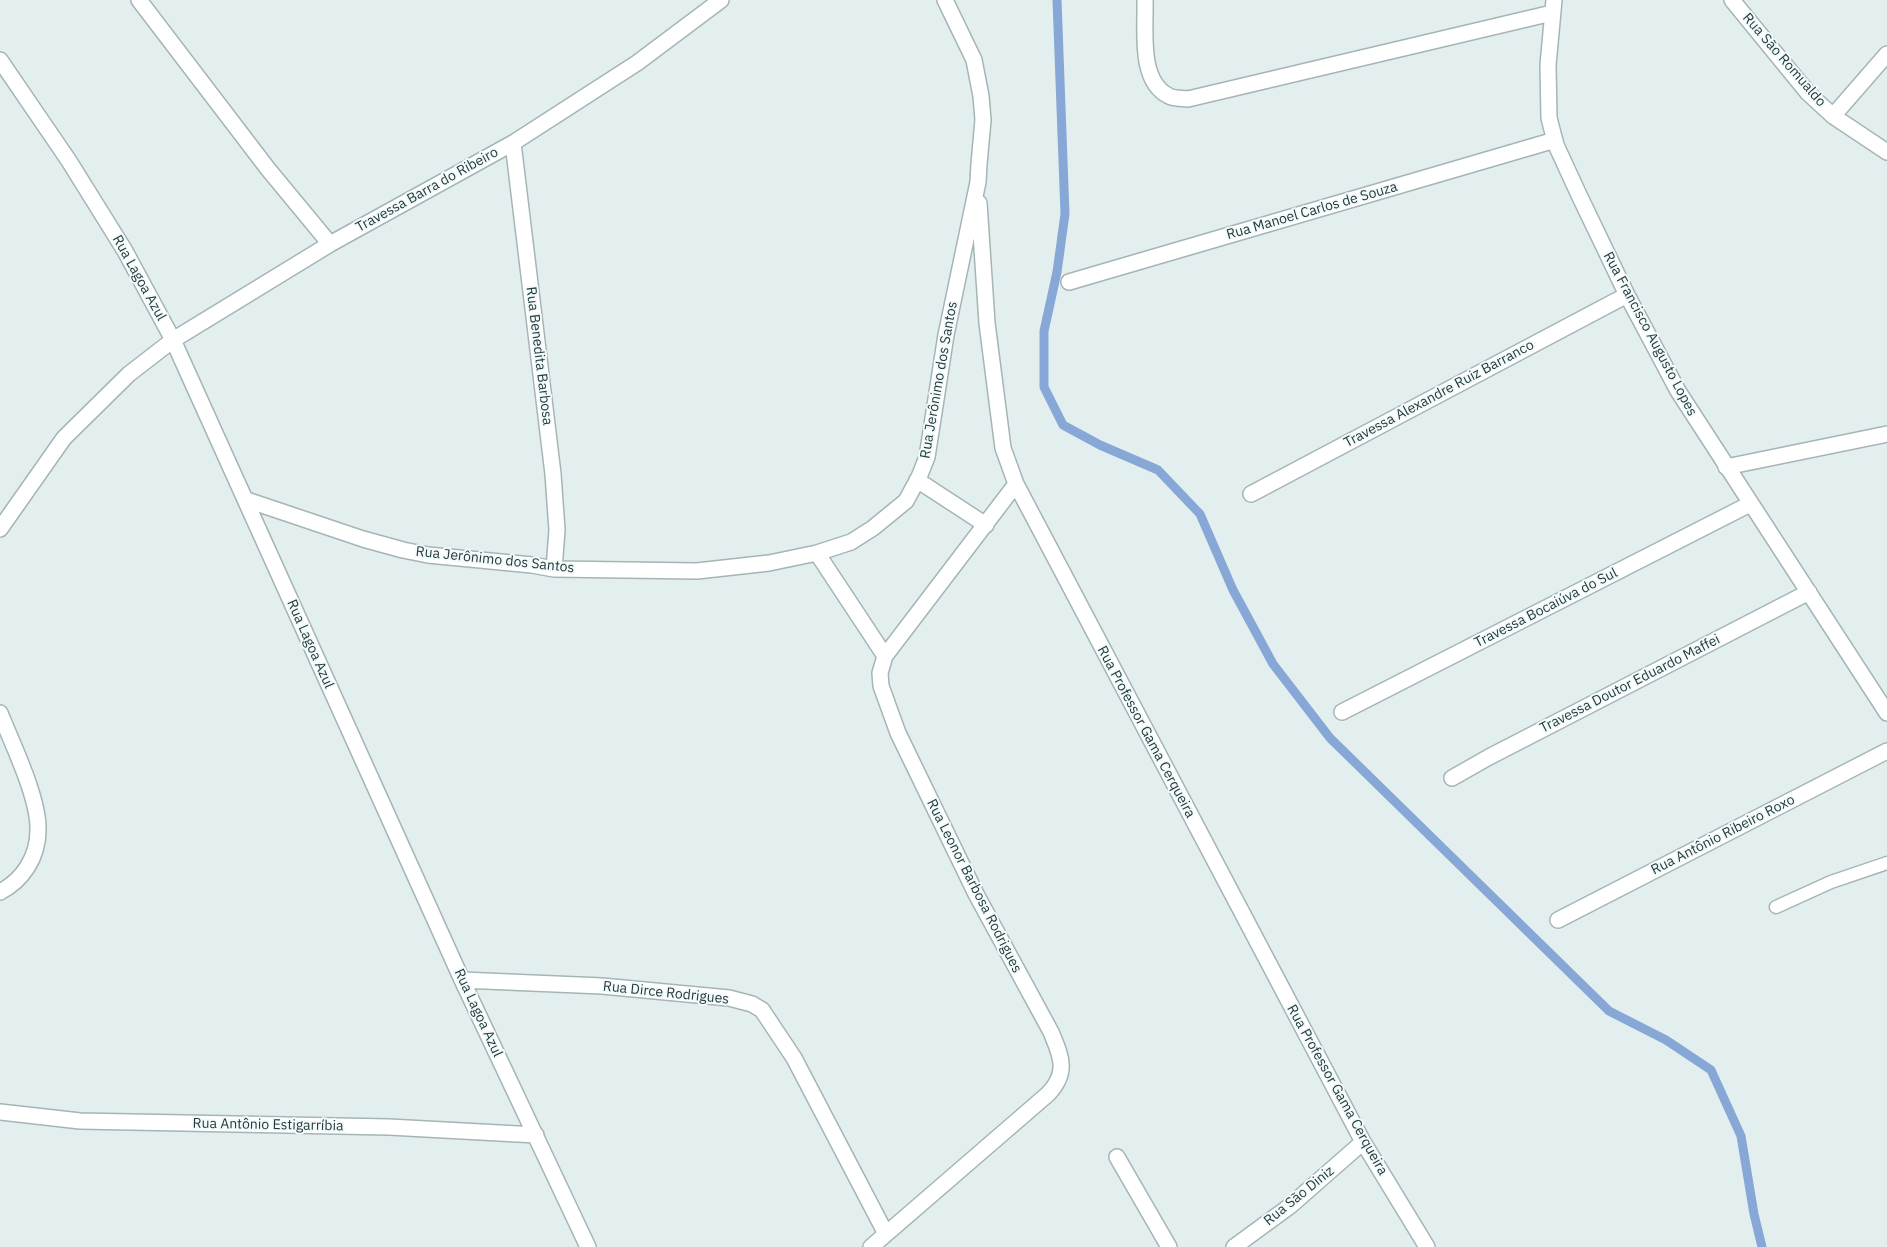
<!DOCTYPE html>
<meta charset="utf-8">
<style>
body{margin:0}
canvas{display:block;background:#e3eeee}
</style>
<canvas width="1887" height="1247"></canvas>
<script>
const ctx = document.querySelector('canvas').getContext('2d');
ctx.lineJoin = 'round';
function trace(path, color, width, dash) {
  ctx.strokeStyle = color;
  ctx.lineWidth = width;
  ctx.lineCap = dash ? 'butt' : 'round';
  ctx.setLineDash(dash || []);
  ctx.stroke(path);
}
function label(font, color, halo, rows, align = 'center') {
  ctx.font = font + ' "IBM Plex Sans",sans-serif';
  ctx.lineWidth = 4;
  ctx.setLineDash([]);
  ctx.textBaseline = 'middle';
  ctx.strokeStyle = halo;
  ctx.fillStyle = color;
  for (const [text, x, y, turn = 0] of rows) {
    ctx.save();
    ctx.translate(x, y);
    ctx.rotate((+turn || 0) * Math.PI / 180);
    ctx.textAlign = isNaN(turn) ? turn : align;
    if (halo) ctx.strokeText(text, 0, 0);
    ctx.fillText(text, 0, 0);
    ctx.restore();
  }
}
trace(new Path2D(`
 M1057 0 1065 214 1057 272 1044 331V387L1063 425 1100 445 1158 470 1200 514 1233 590 1273 664 1330 738 1609 1011 1666 1040 1711 1070 1741 1136 1754 1214 1762 1247`), '#87a7d7', 9);
const lane = new Path2D(`
 M1776 907 1831 882 1887 863`);
const street = new Path2D(`
 M139 0 268 169 330 244
 M1145 0C1146 29 1138 81 1169 96 1174 99 1182 98 1188 99L1552 13
 M1554 0 1548 65 1549 118 1556 145 1579 195 1627 295 1678 391 1887 713
 M1732 0 1808 93 1833 116 1887 152
 M0 60 69 161 125 251 173 340 462 980 588 1247
 M1833 116 1887 54
 M513 143 553 474 557 530 554 569
 M979 203 987 323 1003 448 1016 484 1363 1142 1427 1247
 M1069 282 1555 140
 M1726 467 1887 434
 M917 480 986 525
 M1251 494 1627 295
 M247 500 363 539 403 550 428 555 532 565 554 569 697 571 769 563 817 553 851 542 873 528 906 501 919 477 927 457 946 335 978 182 979 164 983 120 981 96 974 60 945 0
 M0 529 64 438 129 374 173 340 330 244 513 143 637 63 721 0
 M817 553 885 656
 M1342 712 1750 504
 M0 713C12 743 39 798 38 830 38 857 23 880 0 892
 M1452 778 1489 757 1809 592
 M1558 920 1887 751
 M462 980 602 986 729 998 752 1004 762 1010 794 1058 886 1234
 M0 1112 80 1121 389 1127 536 1135
 M1117 1157 1169 1247
 M871 1247 1048 1094C1069 1072 1061 1056 1051 1032L976 894 898 733 881 686 880 673 885 656 1016 484
 M1234 1247 1290 1206 1363 1142`);
trace(lane, '#a5b5b7', 15);
trace(street, '#a5b5b7', 18);
trace(lane, '#fff', 12);
trace(street, '#fff', 15);
label('14px', '#213b41', '#f4faf9', [
 ["Rua São Romualdo",1784,60,49],
 ["Travessa Barra do Ribeiro",427,190,-29],
 ["Rua Manoel Carlos de Souza",1312,211,-16],
 ["Rua Lagoa Azul",139,278,61],
 ["Rua Francisco Augusto Lopes",1650,334,62],
 ["Rua Benedita Barbosa",539,356,83],
 ["Rua Jerônimo dos Santos",939,380,-80],
 ["Travessa Alexandre Ruiz Barranco",1439,394,-28],
 ["Rua Jerônimo dos Santos",495,560,6],
 ["Travessa Bocaiúva do Sul",1546,608,-27],
 ["Rua Lagoa Azul",310,644,66],
 ["Travessa Doutor Eduardo Maffei",1630,684,-27],
 ["Rua Professor Gama Cerqueira",1146,732,62],
 ["Rua Antônio Ribeiro Roxo",1723,835,-27],
 ["Rua Leonor Barbosa Rodrigues",974,886,63],
 ["Rua Dirce Rodrigues",666,993,6],
 ["Rua Lagoa Azul",478,1013,65],
 ["Rua Professor Gama Cerqueira",1337,1090,61],
 ["Rua Antônio Estigarríbia",268,1125,1],
 ["Rua São Diniz",1299,1196,-39]
]);
</script>
